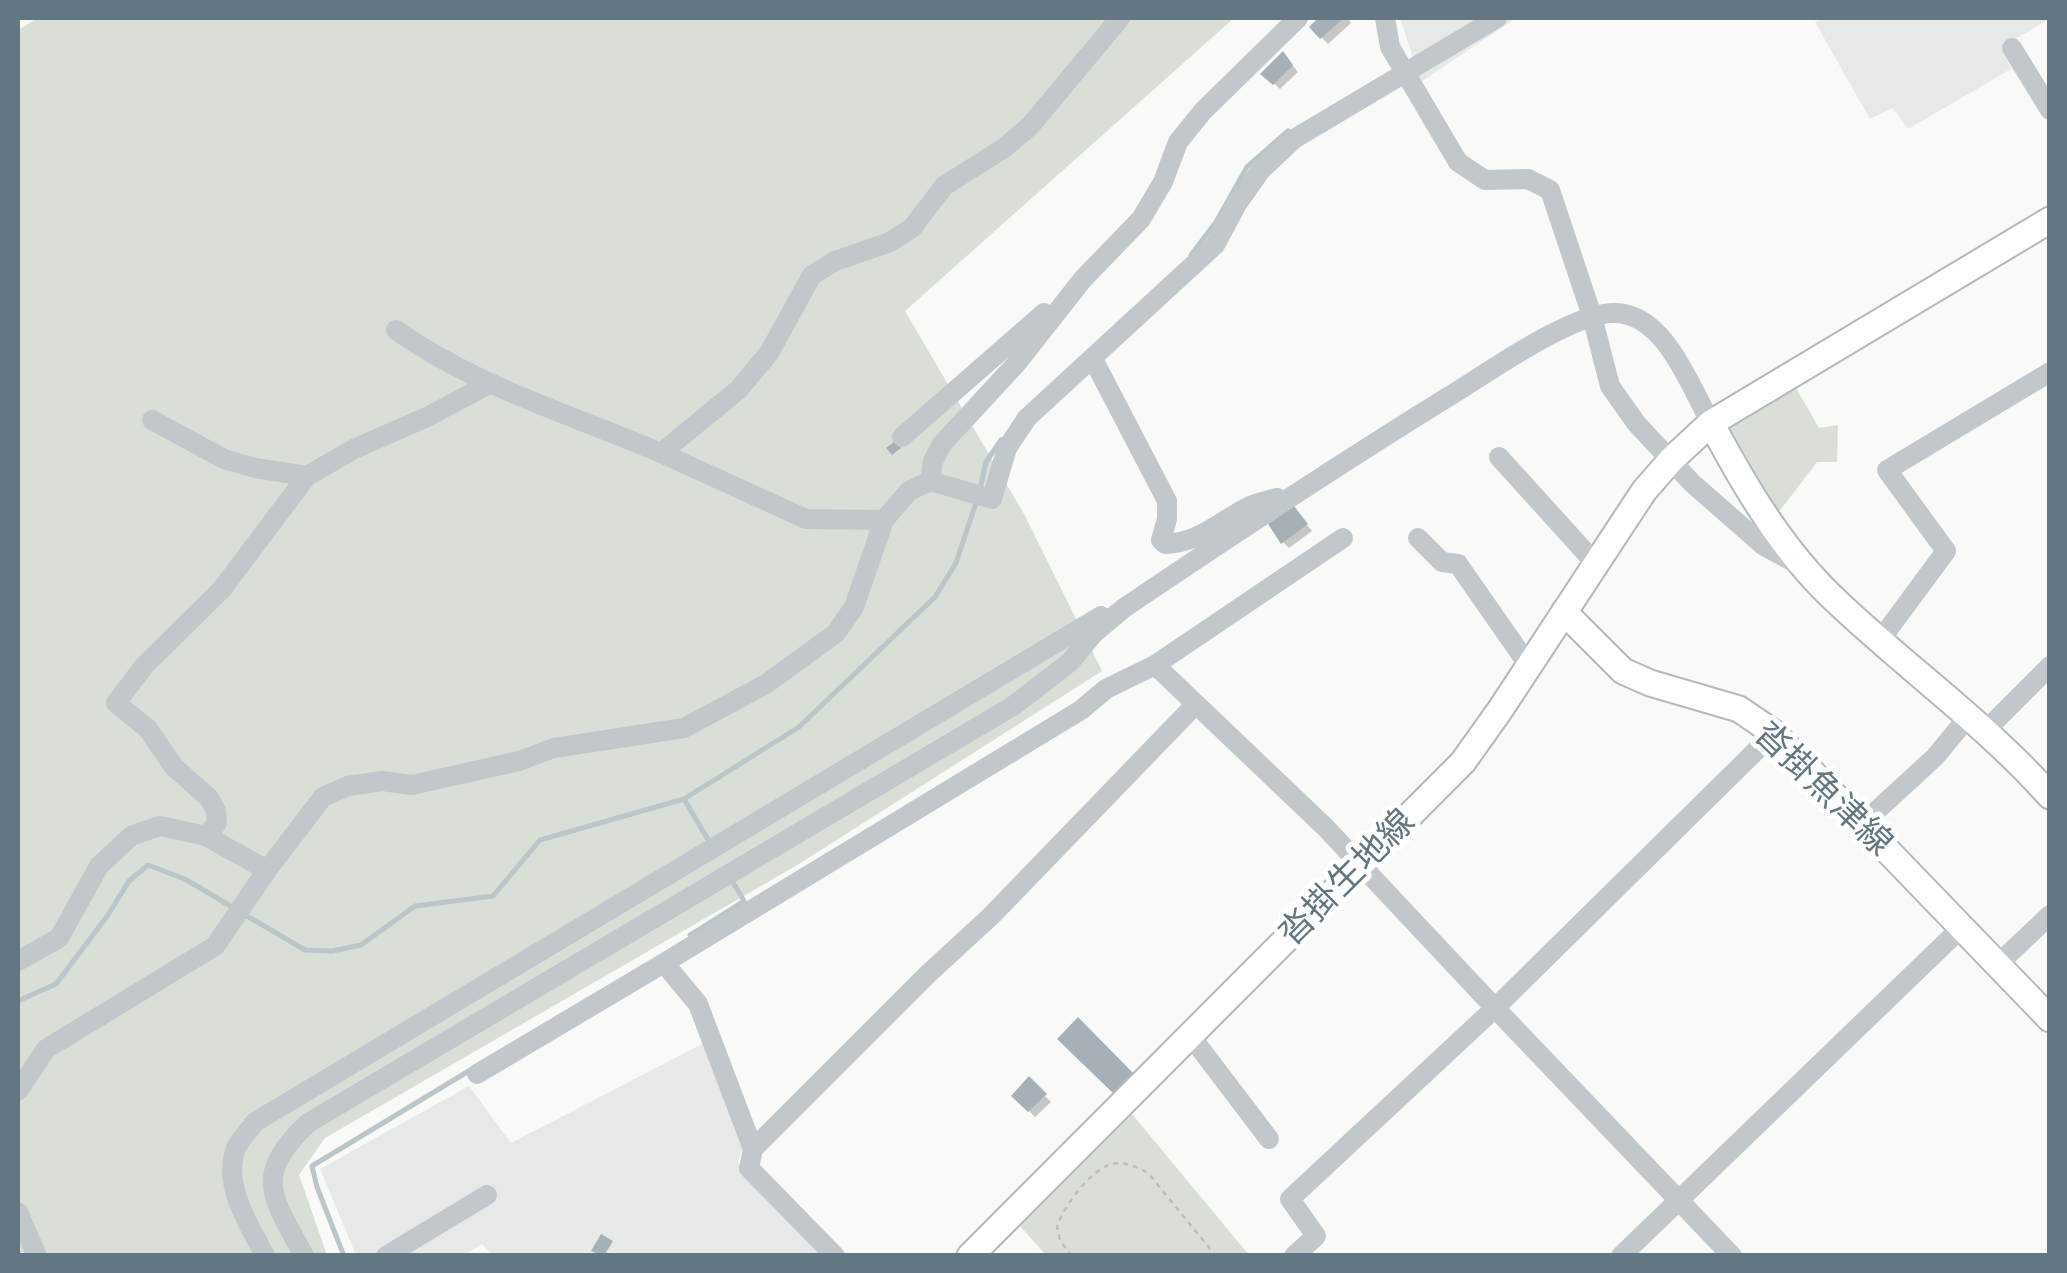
<!DOCTYPE html>
<meta charset="utf-8">
<style>
body{margin:0}
#map{position:relative;width:2067px;height:1273px;overflow:hidden;background:#f9f9f7;font-family:Quicksand,sans-serif}
canvas{display:block}
.frame{position:absolute;inset:0;border:20px solid #637783;pointer-events:none}
</style>
<div id="map">
<canvas width="2067" height="1273"></canvas>
<div class="frame"></div>
</div>
<script>
const ctx = document.querySelector('canvas').getContext('2d');
ctx.lineJoin = 'round';
function paint(path, color) {
  ctx.fillStyle = color;
  ctx.fill(path, 'evenodd');
}
function trace(path, color, width, dash) {
  ctx.strokeStyle = color;
  ctx.lineWidth = width;
  ctx.lineCap = dash ? 'butt' : 'round';
  ctx.setLineDash(dash || []);
  ctx.stroke(path);
}
function label(font, color, halo, rows, align = 'center') {
  ctx.font = font + ' Quicksand,"Noto Sans JP",sans-serif';
  ctx.lineWidth = 10;
  ctx.setLineDash([]);
  ctx.textBaseline = 'middle';
  ctx.strokeStyle = halo;
  ctx.fillStyle = color;
  for (const [text, x, y, turn = 0] of rows) {
    ctx.save();
    ctx.translate(x, y);
    ctx.rotate((+turn || 0) * Math.PI / 180);
    ctx.textAlign = isNaN(turn) ? turn : align;
    if (halo) ctx.strokeText(text, 0, 0);
    ctx.fillText(text, 0, 0);
    ctx.restore();
  }
}
paint(new Path2D(`
 M1400 18H1516L1421 82Z
 M1822 18H2050L2001 48 2011 69 1908 129 1893 108 1870 119 1815 22Z
 M704 1043 743 1145 738 1162 745 1177 823 1255 493 1256 482 1244 463 1255H356L320 1169 469 1086 511 1143Z`), '#e7e9e8');
paint(new Path2D(`
 M38 18H1234L905 311 1024 514 1102 671 799 864 325 1138 299 1175 327 1255 18 1256V30Z
 M1796 388 1819 428 1838 425 1837 462H1817L1778 513 1727 434 1731 427Z
 M1132 1114 1249 1255H1046L1020 1226Z`), '#d9ded6');
paint(new Path2D(`
 M1322 18H1348L1351 23 1328 44 1312 27Z
 M1289 61 1298 72 1280 89 1264 74Z
 M1300 516 1312 531 1289 548 1283 542Z
 M1029 1080 1051 1102 1035 1117 1014 1096Z`), '#0003');
trace(new Path2D(`
 M1191 255 1216 222 1247 167 1288 131
 M980 489 986 462 1001 440
 M684 799 710 843
 M242 913 305 950 332 951 361 945 415 906 493 896 540 840 684 799 799 727 935 597 956 563 977 500
 M690 935 744 901 731 879
 M18 1001 56 984 108 915 129 881 148 865 185 879 232 907
 M344 1256 317 1187 312 1166 472 1069`), '#bac6ca', 5);
paint(new Path2D(`
 M1318 18H1344L1320 39 1309 27Z
 M1283 51 1293 65 1273 85 1260 74Z
 M895 441 901 448 892 455 886 448Z
 M1294 506 1308 524 1281 544 1268 524Z
 M1078 1017 1137 1077 1117 1097 1057 1039Z
 M1029 1076 1047 1094 1028 1112 1011 1096Z
 M601 1234 613 1241 604 1256 591 1251Z`), '#a6b1b7');
const major = new Path2D(`
 M1711 423C1744 485 1782 550 1834 599 1904 666 1985 723 2050 796
 M1564 612 1623 671 1650 683 1739 709 1774 733 2050 1019
 M970 1256 1463 762 1500 710 1644 491 1672 459 1711 423 2050 220`);
trace(major, '#b3babe', 29);
trace(new Path2D(`
 M1071 1256 1060 1240 1057 1227C1063 1207 1089 1172 1109 1165 1123 1160 1137 1167 1148 1173L1216 1256`), '#babec1', 2.5, [5, 5]);
trace(new Path2D(`
 M1385 18 1390 47 1458 162 1485 180 1528 179 1550 190 1592 316 1610 386 1636 423 1692 483 1764 546 1801 566
 M2012 48 2050 110
 M396 330C475 386 572 415 661 453
 M1093 359 1167 501V519L1161 540 1165 544C1198 543 1218 523 1246 508 1255 503 1266 501 1277 498
 M152 420 224 459 255 468 307 476 354 449 427 417 491 383
 M902 437 1044 313
 M1499 457 1596 564
 M930 481 933 461 942 444 1016 364 1083 279 1141 219 1163 182 1178 142 1203 111 1298 18
 M884 520 806 519 661 453 738 390 769 353 812 275 835 261 890 242 912 228 944 186 1004 148 1030 126 1120 18
 M1418 538 1442 562 1458 564 1529 666
 M1881 639 1946 551 1887 470 2050 372
 M1155 665 1326 828 1495 1008 1774 733
 M1984 732 2050 666
 M1861 825 1935 757 1968 717
 M267 870 206 836 217 823 216 811 209 798 174 767 148 729 116 703 144 666 222 589 307 476
 M18 961 59 938 99 866 131 836 160 826 206 836
 M1997 965 2050 915
 M1190 1035 1269 1139
 M477 1074 664 963
 M18 1091 46 1049 215 946 267 870 323 797 348 786 382 781 412 785 519 761 554 748 684 728 766 684 836 633 854 607 884 520 909 491 930 481 992 499 1007 448 1027 418 1215 245 1237 204 1261 170 1294 139 1497 18
 M753 1149 698 1004 664 963 1081 710 1106 689 1155 665 1343 538
 M18 1212 37 1256
 M265 1256C249 1224 222 1185 236 1148 240 1139 250 1130 255 1122L1101 616
 M304 1256C272 1195 252 1177 308 1123L1013 706 1070 662 1094 633 1124 608C1235 533 1347 459 1461 389 1496 367 1576 311 1616 313 1666 315 1690 387 1711 423
 M386 1256 487 1195
 M835 1256 749 1168 753 1149 928 974 991 916 1195 705
 M1294 1256 1316 1236 1290 1199 1495 1008 1732 1256
 M1621 1256 1961 928`), '#c2c7cb', 20);
trace(major, '#fff', 25);
label('35px', '#637783', '#fff', [
 ["沓掛魚津線",1823,789,44],
 ["沓掛生地線",1347,878,-45]
]);
</script>
